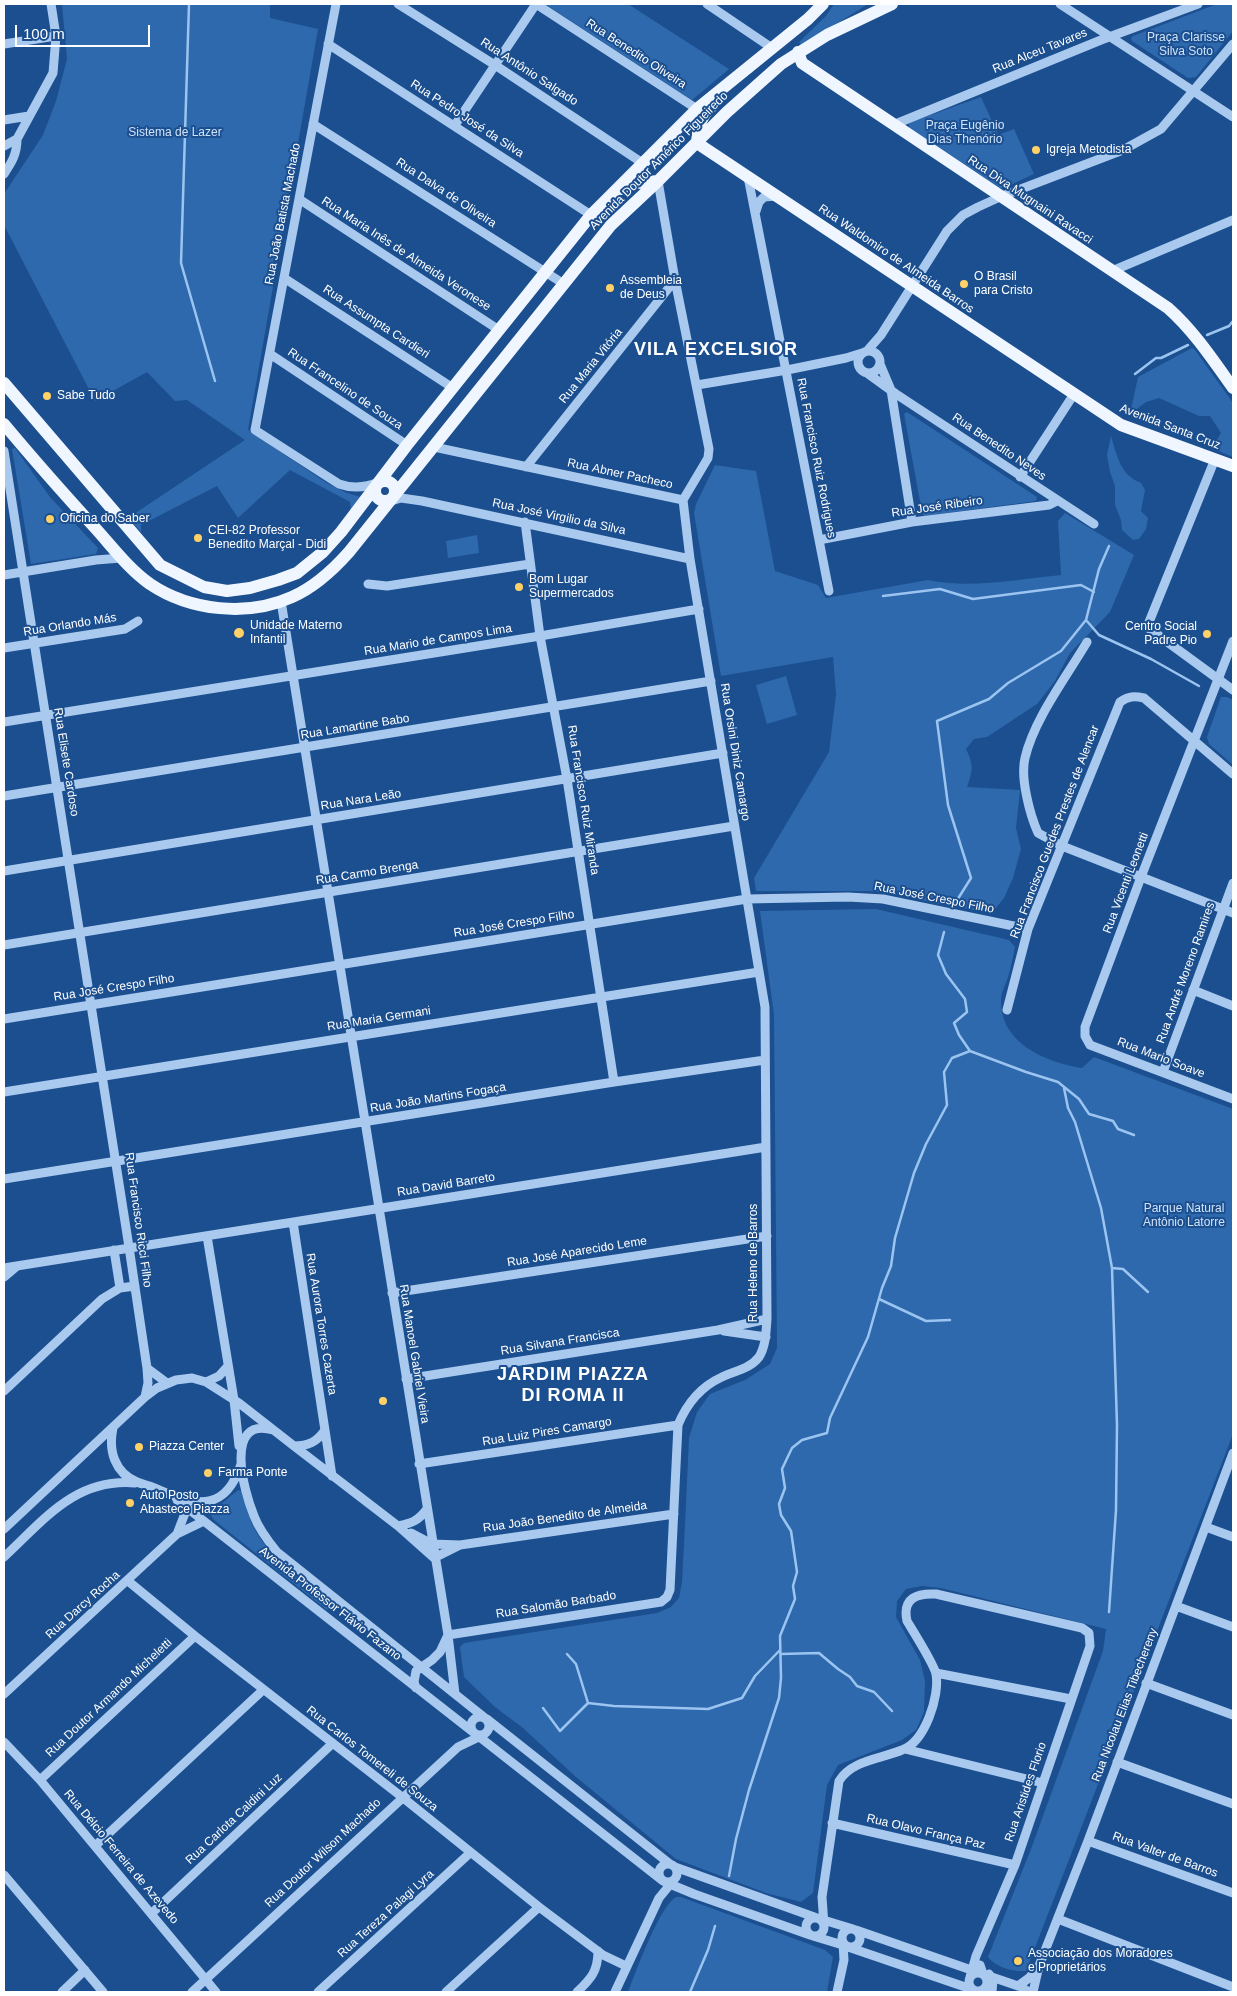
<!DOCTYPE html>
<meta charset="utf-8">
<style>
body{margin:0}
#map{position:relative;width:1237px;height:1996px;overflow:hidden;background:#1b4f8f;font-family:Helvetica,sans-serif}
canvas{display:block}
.frame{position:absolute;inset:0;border:5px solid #fff;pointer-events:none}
.scale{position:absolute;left:15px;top:25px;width:135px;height:22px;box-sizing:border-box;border:2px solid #fff;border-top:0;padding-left:6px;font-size:15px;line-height:18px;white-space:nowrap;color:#fff;-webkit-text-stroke:4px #1b4f8f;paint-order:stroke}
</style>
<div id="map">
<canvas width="1237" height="1996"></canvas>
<div class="frame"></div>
<div class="scale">100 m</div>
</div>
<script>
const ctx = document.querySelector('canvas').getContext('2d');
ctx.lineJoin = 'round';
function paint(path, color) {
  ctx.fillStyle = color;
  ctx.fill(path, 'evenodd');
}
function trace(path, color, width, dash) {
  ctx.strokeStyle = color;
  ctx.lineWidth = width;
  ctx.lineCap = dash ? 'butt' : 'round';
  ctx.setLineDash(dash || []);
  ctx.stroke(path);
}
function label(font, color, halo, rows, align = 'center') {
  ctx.font = font + ' Helvetica,"Noto Sans KR",sans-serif';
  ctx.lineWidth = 4;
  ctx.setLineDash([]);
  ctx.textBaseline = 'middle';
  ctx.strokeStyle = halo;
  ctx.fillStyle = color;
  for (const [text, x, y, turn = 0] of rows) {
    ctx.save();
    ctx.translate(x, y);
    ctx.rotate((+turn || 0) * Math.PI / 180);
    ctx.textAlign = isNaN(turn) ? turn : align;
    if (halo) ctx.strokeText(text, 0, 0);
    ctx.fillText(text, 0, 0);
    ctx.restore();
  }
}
paint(new Path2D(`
 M62 4H270V18L318 29 248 430 327 483 347 493 361 497 351 511 350 502 290 470 238 518 217 486 141 525V532L128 518 245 440 187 400 175 401 147 372 95 401 4 225V194L43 135 56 101 67 59Z
 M545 4H628L729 69 692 100Z
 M834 4H868L801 46 799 42 826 16Z
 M1217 4H1233V31L1196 77 1188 78 1132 41 1131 38 1133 36Z
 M981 97 998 135 1014 129 1034 174 1004 188H1000L909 128V124L914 121Z
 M1192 348 1195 350 1233 403V457L1212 448 1221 433 1210 416H1199L1159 398 1146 402 1130 414 1138 377Z
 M907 412 1037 497 1036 501 924 516 922 512 904 414Z
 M1111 436C1117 455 1120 475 1141 483L1145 490 1141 511 1148 518 1146 529 1139 539 1133 540 1122 530 1121 520 1115 505V486L1110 472 1107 455Z
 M15 448 50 497 98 548 96 554 31 564 12 449Z
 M715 465 756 471 775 571 818 585 826 598 928 580C969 589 1019 579 1061 575L1058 521 1065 513 1134 555 1110 612 1070 653 1055 681 1037 704 987 737 974 739 966 749C974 766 973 770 967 787L1020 790 1016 828 1021 849 1013 878 1004 898 992 913 939 904 890 893 869 891H756L754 878 829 752 836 694 833 657 721 676 694 513 696 504Z
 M477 535 479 553 448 558 446 541Z
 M786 676 797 715 767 724 756 685Z
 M1221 697H1227L1233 700V765L1209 744 1207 737Z
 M876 909 1009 940 1015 947C1013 957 1011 967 1008 977 1006 984 1001 992 1001 1000 1000 1043 1045 1062 1082 1068L1094 1057 1233 1109V1434L1026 1971C1013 1972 997 1968 988 1957L1031 1849 1103 1651 1106 1629 941 1588 922 1586 906 1589 897 1601 896 1617 920 1660 925 1681 924 1712 916 1730 902 1740 838 1765 827 1785 813 1893 801 1902 766 1893 676 1859 576 1777 523 1728 495 1707 464 1677 460 1647 464 1643 657 1613 671 1607 679 1598 682 1582 685 1525 689 1438 697 1412 710 1394 745 1380 770 1364 777 1348 774 1015 760 911Z
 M238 1490 241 1491C246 1504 248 1516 254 1528 272 1562 306 1583 335 1606L327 1610 214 1520 207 1509 220 1505Z
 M676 1897H681L825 1950 833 1957 827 1992H628C636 1972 659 1907 676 1897Z`), '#2e69ad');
trace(new Path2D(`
 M189 4 181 263 215 381
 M1207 335 1229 326 1233 321
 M1135 374 1156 358H1161L1188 345
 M883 596 940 589 973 599 1081 585 1094 592
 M1086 620 1099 635 1151 659 1199 686
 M954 905 971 878 948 805 937 721 989 699 1008 683 1061 651 1086 620 1099 569 1109 546
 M970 1051 1026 1072 1058 1082 1079 1099 1089 1114 1113 1121 1118 1129 1134 1135
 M1064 1088 1068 1108 1075 1122 1101 1208 1112 1268 1117 1425 1116 1510 1109 1612
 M1112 1268 1123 1269 1148 1292
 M879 1299 926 1321 950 1320
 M567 1654 576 1664 588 1703 614 1706 708 1709 742 1698 755 1676 780 1650
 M781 1654 819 1653 838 1669 850 1677 857 1686 874 1692 892 1711
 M543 1708 560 1731 588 1703
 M729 1876 736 1839 749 1790 779 1698 781 1678 780 1636 795 1599 793 1586 797 1572 791 1531 781 1515 779 1504 785 1488 782 1469 792 1448 802 1440 827 1433 830 1418 868 1337 882 1288 891 1266 895 1238 914 1173 926 1144 947 1105 944 1072 952 1058 970 1051 959 1035 954 1023 967 1012 965 999 946 974 938 955 944 932
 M690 1992 708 1950 715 1926`), '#9cc4f0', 2.5);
trace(new Path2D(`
 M336 4 255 430 339 484C353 489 365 488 379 482
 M398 4 495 65 644 164
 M536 4 697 109
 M707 4 772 48
 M1060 4 1233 117
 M4 44 56 36
 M328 44 591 215
 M4 120 29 116
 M313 124 564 284
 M455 125 536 4
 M893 125 1101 40 1198 4
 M4 146 17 139
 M4 174C12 162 17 154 17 139L53 73 56 36 51 4
 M748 177 829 591
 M299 199 499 330
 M756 211 759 202 764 197 777 196
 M1112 271 1233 220
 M284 278 453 388
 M858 362a11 11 0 1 1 22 0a11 11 0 1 1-22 0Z
 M867 351 881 335 947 231 963 215 978 207 1000 197 1123 150 1161 129 1233 44
 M270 354 407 445
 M880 364 891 390 912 522
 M867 373 896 394 1094 524
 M697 385 787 370 846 358 862 353
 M434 447 683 500 708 458 709 449 675 280 658 181
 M4 451 129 1247 147 1368 148 1383 145 1397
 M1215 459 1147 627 1233 690
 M526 467 675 280
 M1020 477 1074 394
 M391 501 401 498 422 501 690 559
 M525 522 540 636 567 779 614 1082
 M819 540 912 522 1049 505 1057 501
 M4 575 96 560 121 558
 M368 584 387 586 530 564
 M281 601 448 1635 455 1694
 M1233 641 1141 877 1085 1027V1036L1090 1045 1233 1099
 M1087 642C1067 676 1034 719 1025 758 1020 778 1030 815 1038 833L1062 846 1233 913
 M4 648 125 629 138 621
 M4 722 540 636 699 609
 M4 796 711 681
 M4 871 723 753
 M4 945 734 826
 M1193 990 1233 1006
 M1007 1010 1028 929 1120 702C1129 696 1134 696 1144 698L1233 774
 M4 1019 747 899 848 897 883 899 1028 929
 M1163 1072 1233 883
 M4 1092 759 972
 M4 1179 614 1082 765 1060
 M293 1222 332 1476
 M207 1236 234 1400 239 1446
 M114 1250 120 1288
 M4 1268 766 1147
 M4 1277 17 1266
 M392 1293 767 1236
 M724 1331 766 1337
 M147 1368 167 1383
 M406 1379 718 1330 767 1319
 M206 1382 219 1376 228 1366
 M4 1391 102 1299 120 1288 135 1286
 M113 1428C108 1451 115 1473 137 1482 144 1485 152 1486 159 1490 198 1507 226 1511 241 1464
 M273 1430C223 1416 244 1492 254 1516 259 1529 268 1541 277 1552L485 1718
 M294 1446C308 1446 317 1442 325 1430
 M419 1464 678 1425
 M177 1500 473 1732
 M398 1526C412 1523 418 1521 427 1509
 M1206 1527 1233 1537
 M4 1529 145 1397 157 1388 176 1380 192 1378 206 1382 239 1403 294 1446 398 1526 434 1558 460 1545
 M411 1533 432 1544 460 1545 674 1514
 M177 1534 187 1508
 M4 1557C44 1520 75 1478 135 1483
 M128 1581 195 1636 402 1797 539 1907 603 1955 626 1966
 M1176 1606 1233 1627
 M448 1635 661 1602 667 1597 670 1590 678 1425C687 1403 700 1387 722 1377 734 1371 750 1369 759 1357 766 1346 766 1331 767 1319L765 1007 690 559 683 500
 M936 1673 1071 1699
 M1146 1683 1233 1715
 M416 1688 414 1682 416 1671 432 1660 440 1652 448 1635
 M4 1694 177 1534 204 1521
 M471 1726a9 9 0 1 1 18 0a9 9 0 1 1-18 0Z
 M487 1719 670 1864
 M477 1735 663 1881
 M4 1742 40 1780 216 1992
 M905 1749 1043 1783
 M1117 1762 1233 1804
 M40 1780 195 1636
 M832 1823 1015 1865
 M1088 1841 1233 1893
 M95 1846 263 1690
 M659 1873a9 9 0 1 1 18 0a9 9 0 1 1-18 0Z
 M675 1867 817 1918
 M4 1875 103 1992
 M665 1882 694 1894 810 1935
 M152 1913 333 1743
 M806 1927a9 9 0 1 1 18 0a9 9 0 1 1-18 0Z
 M820 1919 853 1929
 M1058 1919 1233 1987
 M824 1925 822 1897 839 1781C852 1760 881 1759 902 1750 925 1742 940 1696 936 1674 934 1664 913 1631 907 1621 902 1598 917 1593 936 1594L1082 1628 1089 1633 1090 1646 1015 1865 976 1956 970 1977
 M842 1938a9 9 0 1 1 18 0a9 9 0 1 1-18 0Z
 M856 1930 980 1973
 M813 1936 846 1946
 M848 1947 974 1990
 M980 1965 983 1974 1021 1987 1029 1992
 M969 1982a9 9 0 1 1 18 0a9 9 0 1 1-18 0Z
 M989 1974 993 1980 992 1992
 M1018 1986 1029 1978 1037 1968
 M62 1992 85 1970
 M192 1992 458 1747 483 1735
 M318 1992 470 1853
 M446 1992 539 1907
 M577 1992C591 1979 598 1971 598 1951
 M615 1992 659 1898 673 1881
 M837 1992 844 1960 843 1943
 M1033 1992 1039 1966 1088 1841 1233 1453`), '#a9c9ee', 9);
trace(new Path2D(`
 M798 52 802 63 1168 308C1194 331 1213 360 1233 388
 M697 143 1121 425 1233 466
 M697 143C698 126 701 116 713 105
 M622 189 637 183 658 181
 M4 383 160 565 204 587 227 591 250 588 278 580 297 573 323 552 341 532 407 445 591 215 697 109 808 19 823 4
 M4 424C34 460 65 495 97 530 114 549 129 569 150 584 190 611 248 617 292 597 315 587 333 570 349 552L611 225 658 181 727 112 781 64 827 35 892 4
 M375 491a10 10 0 1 1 20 0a10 10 0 1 1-20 0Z`), '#f0f6ff', 12);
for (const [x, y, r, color] of [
 [1036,150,5,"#ffd166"],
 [964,284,5,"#ffd166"],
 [610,288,5,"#ffd166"],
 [47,396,5,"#ffd166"],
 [50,519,5,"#ffd166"],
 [198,538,5,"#ffd166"],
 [519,587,5,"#ffd166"],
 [239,633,6,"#ffd166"],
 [1207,634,5,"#ffd166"],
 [383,1401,5,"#ffd166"],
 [139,1447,5,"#ffd166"],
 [208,1473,5,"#ffd166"],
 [130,1503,5,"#ffd166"],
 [1018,1961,5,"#ffd166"]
]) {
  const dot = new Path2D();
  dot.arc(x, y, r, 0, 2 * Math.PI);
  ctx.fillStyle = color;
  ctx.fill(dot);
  trace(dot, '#1b4f8f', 2);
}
label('12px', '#cfe3fa', '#1b4f8f', [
 ["Praça Clarisse",1186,38],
 ["Silva Soto",1186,52],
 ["Praça Eugênio",965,126],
 ["Dias Thenório",965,140],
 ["Sistema de Lazer",175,133],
 ["Parque Natural",1184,1209],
 ["Antônio Latorre",1184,1223]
]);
label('12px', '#fff', '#1b4f8f', [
 ["Rua Alceu Tavares",1040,51,-22],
 ["Rua Benedito Oliveira",636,54,33],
 ["Rua Antônio Salgado",529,72,33],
 ["Rua Pedro José da Silva",467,119,33],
 ["Avenida Doutor Américo Figueiredo",659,161,-45],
 ["Rua Dalva de Oliveira",446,193,33],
 ["Rua Diva Mugnaini Ravacci",1030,200,34],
 ["Rua João Batista Machado",283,214,-79],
 ["Rua Maria Inês de Almeida Veronese",406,254,33],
 ["Rua Waldomiro de Almeida Barros",896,259,34],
 ["Rua Assumpta Cardieri",376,322,33],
 ["Rua Maria Vitória",591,366,-51],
 ["Rua Francelino de Souza",345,389,34],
 ["Avenida Santa Cruz",1170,427,21],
 ["Rua Benedito Neves",999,447,34],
 ["Rua Francisco Ruiz Rodrigues",816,458,79],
 ["Rua Abner Pacheco",620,474,12],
 ["Rua José Ribeiro",937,507,-8],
 ["Rua José Virgilio da Silva",559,517,12],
 ["Rua Orlando Más",70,625,-9],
 ["Rua Mario de Campos Lima",438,640,-9],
 ["Rua Lamartine Babo",355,727,-9],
 ["Rua Orsini Diniz Camargo",735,752,81],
 ["Rua Elisete Cardoso",66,762,81],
 ["Rua Nara Leão",361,800,-9],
 ["Rua Francisco Ruiz Miranda",583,800,81],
 ["Rua Francisco Guedes Prestes de Alencar",1055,832,-69],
 ["Rua Carmo Brenga",367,873,-9],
 ["Rua Vicenti Leonetti",1126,883,-69],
 ["Rua José Crespo Filho",934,898,11],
 ["Rua José Crespo Filho",514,924,-9],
 ["Rua André Moreno Ramires",1186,973,-70],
 ["Rua José Crespo Filho",114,988,-9],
 ["Rua Maria Germani",379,1019,-9],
 ["Rua Mario Soave",1161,1058,21],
 ["Rua João Martins Fogaça",438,1098,-9],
 ["Rua David Barreto",446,1185,-9],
 ["Rua Francisco Ricci Filho",138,1220,82],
 ["Rua José Aparecido Leme",577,1252,-9],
 ["Rua Heleno de Barros",754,1263,-90],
 ["Rua Aurora Torres Cazerta",321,1324,81],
 ["Rua Silvana Francisca",560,1342,-9],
 ["Rua Manoel Gabriel Vieira",414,1354,81],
 ["Rua Luiz Pires Camargo",547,1432,-9],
 ["Rua João Benedito de Almeida",565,1517,-8],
 ["Avenida Professor Flávio Fazano",330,1604,38],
 ["Rua Darcy Rocha",83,1605,-42],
 ["Rua Salomão Barbado",556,1605,-9],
 ["Rua Doutor Armando Micheletti",109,1698,-43],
 ["Rua Nicolau Elias Tibechereny",1125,1705,-69],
 ["Rua Carlos Tomereli de Souza",372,1759,38],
 ["Rua Aristides Florio",1026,1792,-71],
 ["Rua Carlota Caldini Luz",234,1819,-43],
 ["Rua Olavo França Paz",926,1832,13],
 ["Rua Doutor Wilson Machado",323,1853,-43],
 ["Rua Valter de Barros",1165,1855,20],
 ["Rua Délcio Ferreira de Azevedo",121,1857,50],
 ["Rua Tereza Palagi Lyra",386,1914,-42]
]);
label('12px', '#fff', '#1b4f8f', [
 ["Igreja Metodista",1046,150],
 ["O Brasil",974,277],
 ["para Cristo",974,291],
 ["Assembleia",620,281],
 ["de Deus",620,295],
 ["Sabe Tudo",57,396],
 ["Oficina do Saber",60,519],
 ["CEI-82 Professor",208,531],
 ["Benedito Marçal - Didi",208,545],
 ["Bom Lugar",529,580],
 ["Supermercados",529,594],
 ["Unidade Materno",250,626],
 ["Infantil",250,640],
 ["Centro Social",1197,627,"right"],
 ["Padre Pio",1197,641,"right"],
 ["ㅤ",393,1401],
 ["Piazza Center",149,1447],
 ["Farma Ponte",218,1473],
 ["Auto Posto",140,1496],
 ["Abastece Piazza",140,1510],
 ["Associação dos Moradores",1028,1954],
 ["e Proprietários",1028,1968]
], 'left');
ctx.letterSpacing = '1px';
label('bold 18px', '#fff', '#1b4f8f', [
 ["VILA EXCELSIOR",716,350],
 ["JARDIM PIAZZA",573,1375],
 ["DI ROMA II",573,1396]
]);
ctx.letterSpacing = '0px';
</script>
